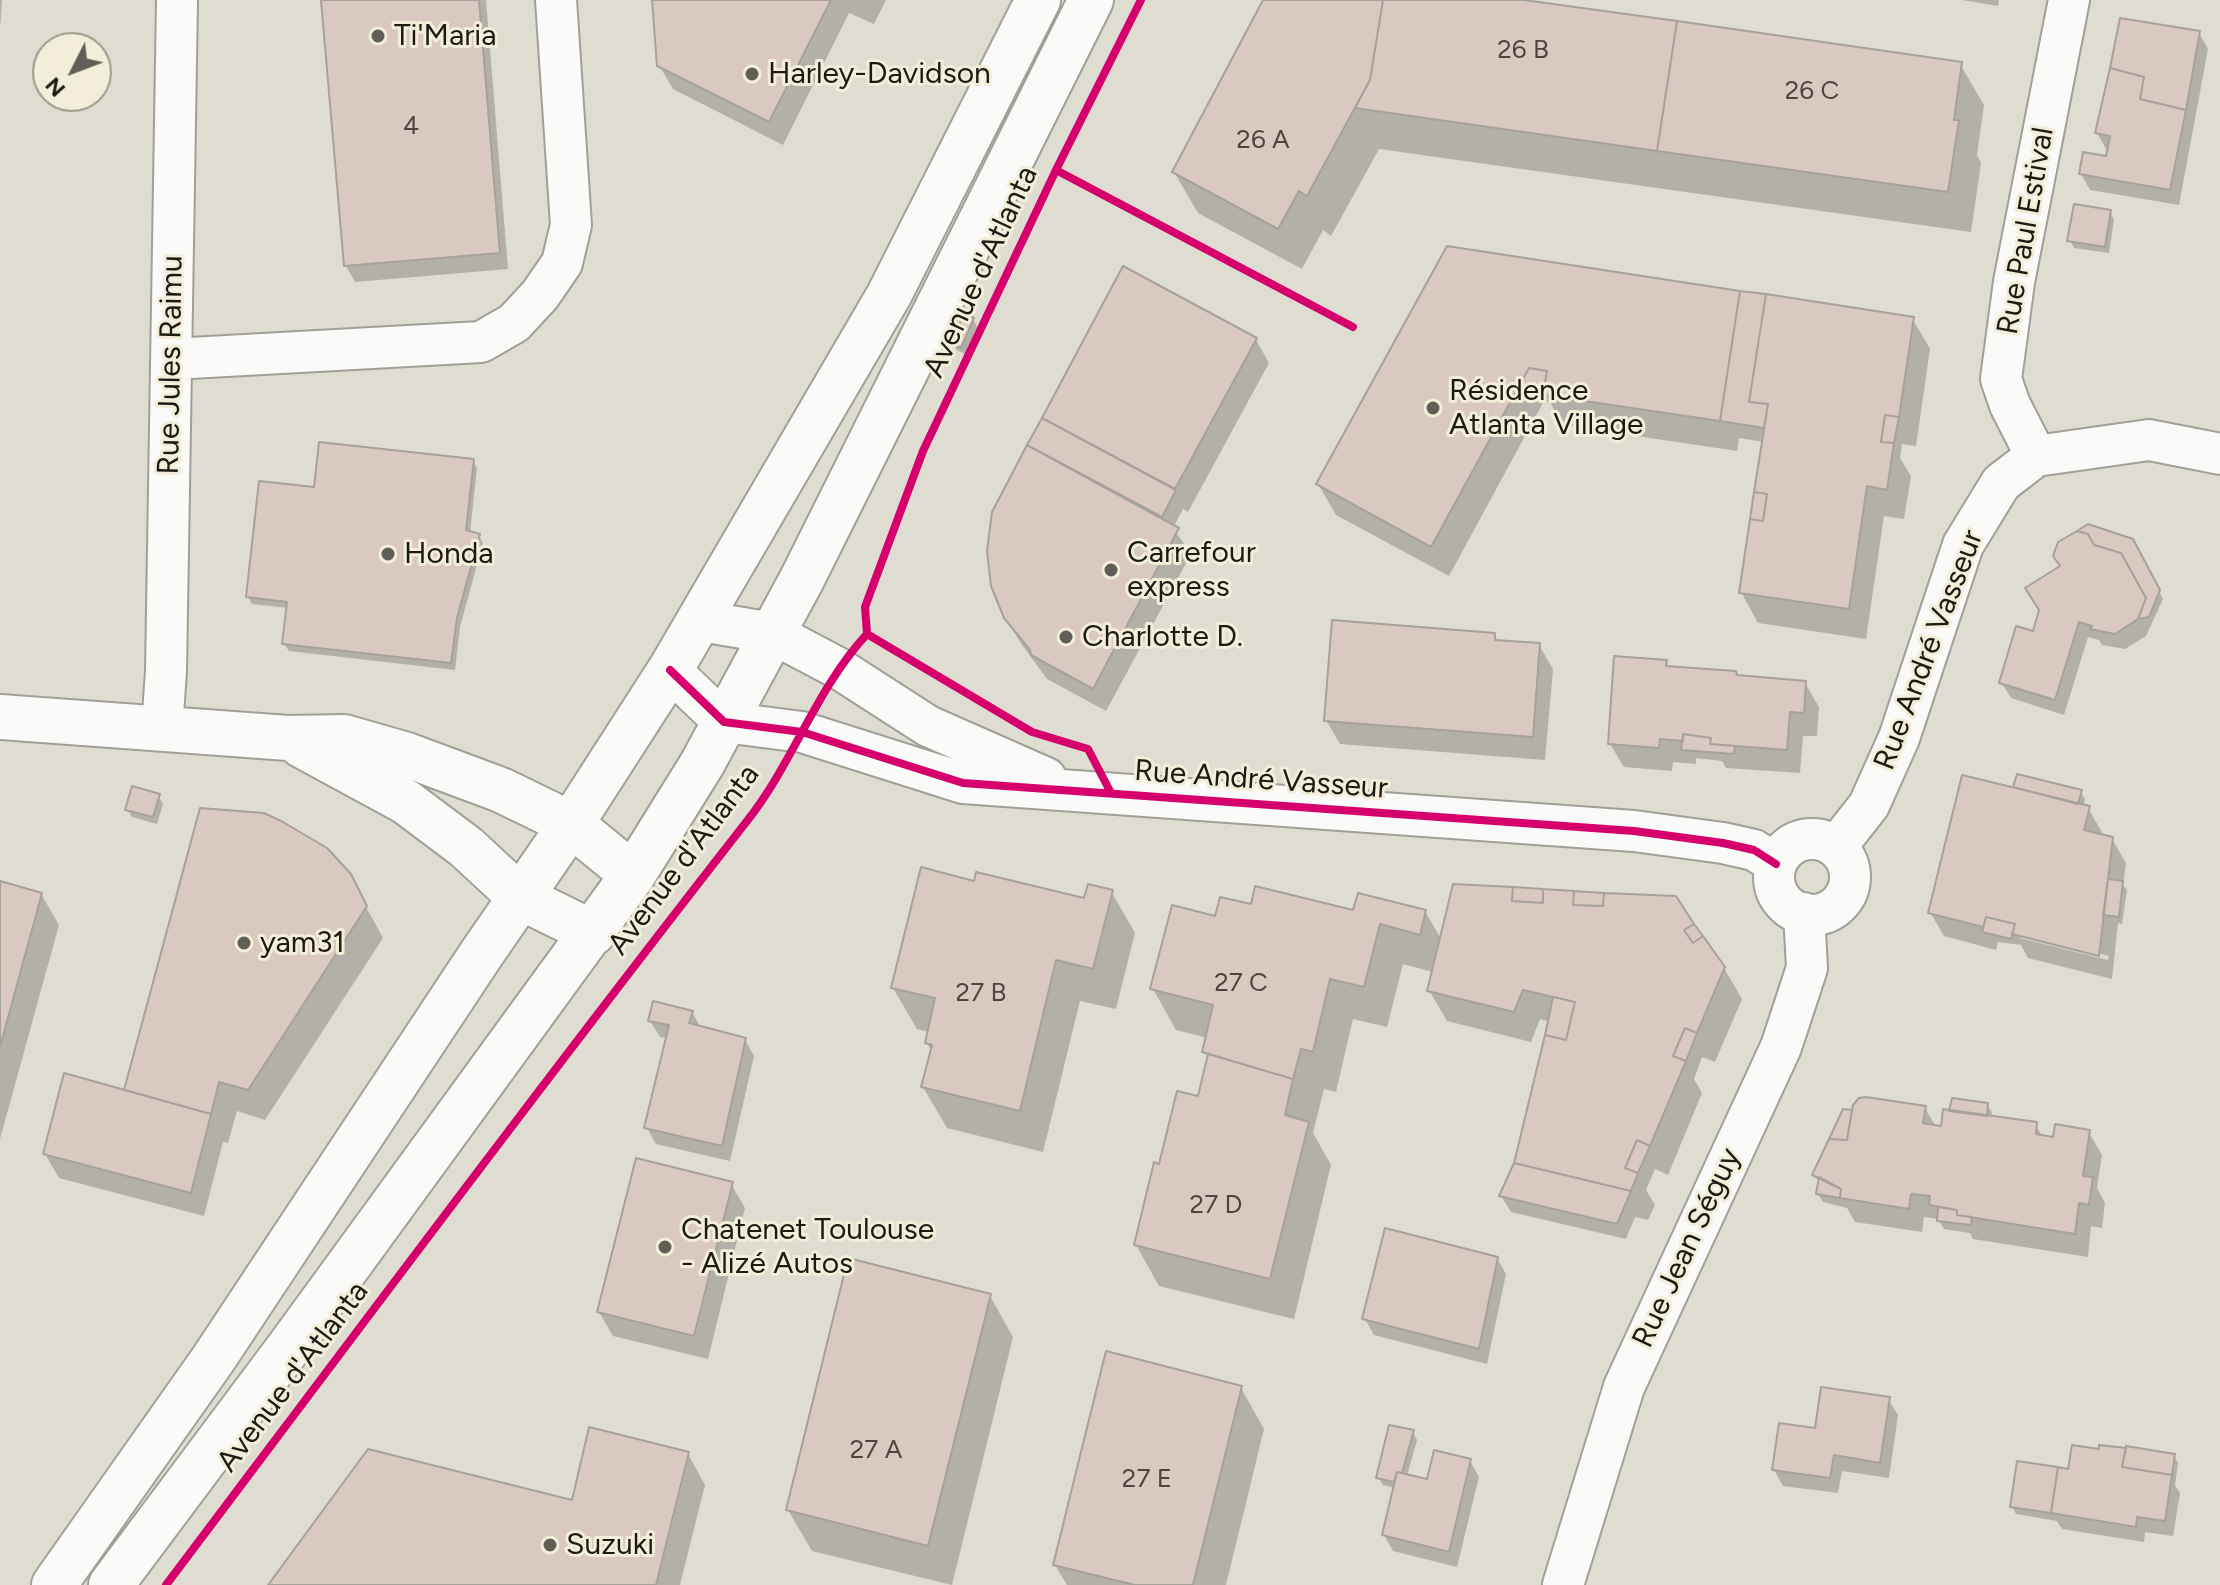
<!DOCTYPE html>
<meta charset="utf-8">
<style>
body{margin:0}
#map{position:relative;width:2220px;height:1585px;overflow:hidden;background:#dfddd2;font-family:Figtree,sans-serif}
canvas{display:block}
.north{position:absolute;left:32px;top:32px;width:80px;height:80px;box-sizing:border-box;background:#f2eeda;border:2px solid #9c998a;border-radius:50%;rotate:228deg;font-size:22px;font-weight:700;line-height:32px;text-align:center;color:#1c1a13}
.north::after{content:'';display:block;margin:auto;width:28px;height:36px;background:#605e56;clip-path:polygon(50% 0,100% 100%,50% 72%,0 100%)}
</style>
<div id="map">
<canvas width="2220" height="1585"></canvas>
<div class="north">N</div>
</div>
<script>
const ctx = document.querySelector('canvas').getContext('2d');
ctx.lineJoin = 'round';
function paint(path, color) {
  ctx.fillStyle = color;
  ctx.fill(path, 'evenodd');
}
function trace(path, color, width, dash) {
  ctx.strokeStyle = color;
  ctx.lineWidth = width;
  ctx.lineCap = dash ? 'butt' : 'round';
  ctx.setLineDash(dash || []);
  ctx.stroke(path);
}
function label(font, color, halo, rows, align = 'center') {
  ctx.font = font + ' Figtree,sans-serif';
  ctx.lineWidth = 6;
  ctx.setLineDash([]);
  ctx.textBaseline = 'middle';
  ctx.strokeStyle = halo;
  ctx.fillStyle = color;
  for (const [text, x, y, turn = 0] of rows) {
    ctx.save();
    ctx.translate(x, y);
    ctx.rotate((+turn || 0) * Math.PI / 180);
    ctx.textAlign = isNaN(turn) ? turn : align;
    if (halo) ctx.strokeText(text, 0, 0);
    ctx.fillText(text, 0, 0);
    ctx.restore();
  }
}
paint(new Path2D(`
 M0 0H2L0 29Z
 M323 0H486L508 269 355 282 346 266Z
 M654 0H886L874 24 849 13 783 145 673 89 659 65Z
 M1266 0H1512L1960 64 1984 105 1977 155 1981 163 1971 232 1379 149 1331 236 1323 230 1302 269 1198 213 1174 172Z
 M1962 0H1999L1998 6Z
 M2199 33 2208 49 2179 205 2090 190 2081 174 2108 159 2110 150 2106 149 2097 133Z
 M2110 212 2114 220 2109 253 2074 248 2070 240Z
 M1448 248 1912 318 1930 349 1916 446 1902 444 1900 458 1911 476 1904 519 1884 516 1866 639 1758 623 1741 592 1764 442 1739 438 1737 451 1563 425 1550 402 1544 401 1449 576 1336 515 1318 484Z
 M1124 268 1256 340 1269 363 1188 512 1183 509 1173 528 1191 554 1106 711 1047 679 1020 642 1006 617 1028 446Z
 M973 319 977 327 965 354 957 350 953 343Z
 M473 461 477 468 470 533 479 536 483 543 460 627 455 670 289 651 284 644 288 608 252 604 248 597 315 489Z
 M2132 540 2163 599 2146 636 2125 649 2102 645 2099 640 2088 637 2064 715 2011 698 2001 682 2034 633Z
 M1494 635 1498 642 1539 645 1553 669 1545 760 1340 744 1326 720Z
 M1666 662 1669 668 1805 683 1819 707 1817 736H1803L1800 773 1726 768 1722 761 1696 758V764L1673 762 1672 771 1624 767 1610 744Z
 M2018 776 2080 791 2085 799 2083 806 2088 808 2102 832 2101 837 2112 839 2126 863 2123 885 2127 890 2122 924 2118 923 2112 979 2028 958 2021 945 1998 942 1996 950 1944 936 1930 912 2014 790ZM2020 934 2109 956 2108 960 2020 938Z
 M158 796 163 804 157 824 132 817 127 809Z
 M349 875 383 938 265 1120 237 1111 228 1143 223 1142 204 1216 59 1178 45 1154 125 1092Z
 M0 883 41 894 59 925 0 1139Z
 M976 883 1086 900 1111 891 1135 933 1116 1009 1080 1001 1043 1152 947 1128 923 1087 932 1052 927 1043 929 1032 917 1029 893 988Z
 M1252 906 1355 913 1425 911 1441 939 1724 968 1742 999 1715 1062 1702 1057 1694 1079 1702 1093 1668 1175 1655 1169 1646 1190 1655 1205 1648 1220 1635 1217 1626 1239 1511 1212 1501 1196 1516 1162 1550 1022 1540 1019 1531 1042 1447 1021 1429 990 1433 972 1403 964 1387 1027 1353 1019 1336 1092 1324 1089 1313 1133 1331 1165 1294 1319 1159 1286 1136 1245 1160 1166 1200 1098 1209 1059 1205 1052 1208 1038 1176 1030 1153 989 1217 918Z
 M692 1012 701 1028 745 1040 754 1056 730 1161 656 1144 647 1128 668 1038 660 1037 650 1021Z
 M1987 1105 1992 1112 1991 1118 2035 1124 2043 1137 2055 1139 2088 1131 2102 1155 2097 1188 2105 1203 2102 1228 2091 1226 2088 1257 1973 1239 1970 1233 1944 1229 1938 1219 1924 1217 1922 1232 1855 1222 1847 1208 1823 1202 1818 1194 1820 1184 1814 1174 1851 1112 1853 1116 1925 1108 1936 1127 1943 1128Z
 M731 1184 745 1208 708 1359 613 1336 599 1312Z
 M1497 1258 1506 1274 1487 1364 1374 1335 1365 1319Z
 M990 1296 1013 1337 952 1585 812 1551 788 1510Z
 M1241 1388 1264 1429 1226 1585H1067L1055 1565Z
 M1888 1399 1898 1415 1889 1478 1842 1471 1838 1493 1783 1486 1774 1470 1817 1430Z
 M1413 1432 1417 1440 1407 1476 1429 1482 1470 1461 1479 1477 1457 1567 1393 1551 1384 1535 1395 1488 1383 1485 1378 1477Z
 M2100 1452 2174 1456 2178 1463 2175 1485 2180 1493 2173 1536 2145 1532 2144 1542 2062 1529 2057 1521 2016 1514 2012 1506Z
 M688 1454 705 1485 680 1585H270L573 1502Z`), '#0003');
const building = new Path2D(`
 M321 0H479L500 253 344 266Z
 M652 0H831L769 122 657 66Z
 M1263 0H1383L1370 80 1307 196 1299 191 1278 229 1172 172Z
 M1383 0H1524L1677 21 1657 151 1355 108 1370 80Z
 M2120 18 2200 31 2186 110 2140 99 2144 77 2110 68Z
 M1677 21 1962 62 1954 120H1959L1948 192 1657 151Z
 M2110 68 2144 77 2140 99 2186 110 2170 190 2079 174 2083 152 2106 156 2110 136 2095 133Z
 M2074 204 2111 210 2105 247 2067 241Z
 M1447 246 1740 291 1720 421 1543 395 1547 371 1529 368 1431 547 1316 484Z
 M1123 266 1257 338 1175 489 1042 418Z
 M1740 291 1766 294 1749 402 1768 404 1764 428 1720 421Z
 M1766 294 1914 317 1899 417 1885 415 1881 442 1894 443 1887 490 1867 486 1849 609 1739 593 1750 519 1763 521 1767 494 1754 492 1768 404 1749 402Z
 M964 313 974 318 961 348 951 343Z
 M1529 368 1547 371 1543 395 1517 390Z
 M1885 415 1899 417 1894 443 1881 442Z
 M1042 418 1176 490 1162 517 1027 445Z
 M319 442 474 459 466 530 480 534 457 618 451 663 282 644 287 602 246 597 259 481 314 487Z
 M1027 445 1179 528 1093 689 1031 655 1030 650 1004 618 991 586 987 551 992 512Z
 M1754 492 1767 494 1763 521 1750 519Z
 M2088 524 2133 539 2160 590 2149 617 2138 619 2146 598 2121 553 2094 545 2088 534 2077 531Z
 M2077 531 2088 534 2094 545 2121 553 2146 598 2138 619 2115 634 2090 629 2092 626 2079 622 2055 700 1999 683 2016 626 2033 631 2039 610 2025 588 2060 566 2053 556 2058 542Z
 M1332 620 1495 633V640L1540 643 1533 737 1324 721Z
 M1614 656 1667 660 1666 666 1736 671 1737 675 1806 681 1804 713 1790 712 1787 750 1710 744 1711 738 1683 734V741L1660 739 1659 748 1608 744Z
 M1683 734 1711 738 1710 744 1735 746 1734 754 1681 750Z
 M2017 774 2082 790 2078 804 2013 787Z
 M1962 775 2090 806 2084 830 2113 837 2099 956 2012 934 2015 924 1986 917 1983 927 1928 913Z
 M132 786 160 794 153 817 125 810Z
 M200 808 264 813 283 822 327 848 351 874 367 906 248 1090 219 1082 211 1114 124 1090Z
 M921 867 974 881 976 872 1084 898 1088 884 1113 890 1093 969 1056 960 1020 1111 921 1087 932 1045 925 1043 935 998 891 988Z
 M2108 879 2123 881 2119 917 2103 915Z
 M0 881 42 893 0 1047Z
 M1453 884 1513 887 1512 901 1543 903V889L1574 891 1573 905 1603 906 1604 893 1676 896 1694 924 1684 930 1693 943 1703 936 1725 967 1697 1033 1685 1028 1673 1056 1686 1061 1650 1146 1637 1140 1625 1168 1638 1173 1631 1191 1514 1163 1545 1035 1566 1040 1575 1002 1523 990 1514 1012 1427 991Z
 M1255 886 1353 910 1358 893 1426 910 1420 935 1380 924 1364 987 1330 979 1313 1052 1301 1049 1293 1079 1202 1052 1213 1005 1150 989 1172 905 1215 916 1220 897 1251 904Z
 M1513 887 1543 889V903L1512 901Z
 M1574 891 1604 893 1603 906 1573 905Z
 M1986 917 2015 924 2011 939 1982 932Z
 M1694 924 1703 936 1693 943 1684 930Z
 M1553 997 1575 1002 1566 1040 1545 1035Z
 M653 1001 693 1011 689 1023 746 1038 722 1146 644 1128 669 1025 648 1021Z
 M1685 1028 1697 1033 1686 1061 1673 1056Z
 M1208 1054 1293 1079 1285 1115 1309 1122 1270 1279 1134 1245 1154 1162 1159 1164 1177 1091 1198 1096Z
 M64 1073 211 1114 191 1193 43 1154Z
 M1866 1097 1926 1106 1923 1123 1941 1126 1943 1109 2037 1122 2036 1134 2053 1137 2055 1124 2090 1130 2083 1176 2093 1177 2089 1205 2079 1203 2075 1234 1957 1215V1210L1929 1205 1930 1196 1911 1194 1909 1209 1840 1198 1841 1189 1812 1175 1829 1139 1847 1140 1853 1105 1859 1098Z
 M1952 1098 1988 1103 1987 1116 1949 1111Z
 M1843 1109 1852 1110 1847 1140 1829 1139Z
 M1637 1140 1650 1146 1638 1173 1625 1168Z
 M636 1158 733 1182 694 1336 597 1312Z
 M1514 1163 1631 1191 1617 1224 1499 1196Z
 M1819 1177 1841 1189 1840 1198 1816 1194Z
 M1938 1207 1957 1210V1215L1972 1217 1971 1225 1937 1221Z
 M1385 1228 1498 1257 1479 1349 1362 1319Z
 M848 1258 991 1294 928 1546 786 1510Z
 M1106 1351 1242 1386 1193 1585H1135L1053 1565Z
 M1821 1387 1890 1397 1880 1463 1834 1455 1830 1478 1772 1470 1779 1423 1815 1428Z
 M1389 1425 1414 1430 1402 1473 1397 1472 1394 1482 1376 1478Z
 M589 1427 689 1452 656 1585H268L368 1449 572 1500Z
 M2072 1445 2099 1449V1445L2126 1448 2122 1467 2172 1475 2165 1521 2137 1517 2136 1527 2051 1513 2058 1467 2068 1469Z
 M2126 1446 2175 1454 2172 1475 2122 1467Z
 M1434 1450 1471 1459 1449 1552 1382 1535 1397 1472 1427 1479Z
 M2017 1461 2058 1467 2051 1513 2010 1507Z`);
paint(building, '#dac9c1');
trace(building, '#a6a19b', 2);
const street = new Path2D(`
 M172 359 481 342 514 323 540 295 562 263 571 225 556 0
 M2036 456 2010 405 2001 379 2014 282 2069 0
 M701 621 772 633 838 668 928 726 1046 778
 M670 670 724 722 802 732 963 783 1634 831 1723 843 1754 850 1776 864
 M162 729 166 671 177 0
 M1774 877a38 38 0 1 1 76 0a38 38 0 1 1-76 0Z
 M1836 847 1869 805 1899 738 1963 545 2001 483 2036 456 2149 440 2220 454
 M1563 1585 1624 1387 1781 1047 1807 968 1804 913`);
const secondary = new Path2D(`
 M0 717 288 738 344 737 407 755 501 790 571 824 633 875
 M301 745 406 802 466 847 520 897 593 933
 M54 1585 214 1358 482 953 571 824 670 670 889 295 1038 0
 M111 1585 292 1343 633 875 702 764 802 579 1091 0`);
trace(street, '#a1a098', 44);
trace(secondary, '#a1a098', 48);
trace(street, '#fafaf8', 40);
trace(secondary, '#fafaf8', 44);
trace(new Path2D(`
 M1056 170 1353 327
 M867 634 1032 732 1088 749 1111 793
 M670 670 724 722 802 732 963 783 1634 831 1723 843 1754 850 1776 864
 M166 1585C359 1329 550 1073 747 821 793 763 816 689 867 634L865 607 923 451 1056 170 1141 0`), '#d6006c', 8);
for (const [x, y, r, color] of [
 [378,36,8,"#605e56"],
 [752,74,8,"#605e56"],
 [1433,408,8,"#605e56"],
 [388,554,8,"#605e56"],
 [1111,570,8,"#605e56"],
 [1066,637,8,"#605e56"],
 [244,943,8,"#605e56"],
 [665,1247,8,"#605e56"],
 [550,1545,8,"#605e56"]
]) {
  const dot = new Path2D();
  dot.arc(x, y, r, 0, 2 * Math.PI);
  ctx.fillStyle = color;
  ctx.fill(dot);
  trace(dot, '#f2eeda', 3);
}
label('26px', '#4c463e', null, [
 ["26 B",1523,50],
 ["26 C",1812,91],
 ["4",411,126],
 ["26 A",1263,140],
 ["27 C",1241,983],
 ["27 B",981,993],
 ["27 D",1216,1205],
 ["27 A",876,1450],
 ["27 E",1147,1479]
]);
label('30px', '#1c1a13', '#f2eeda', [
 ["Ti'Maria",394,36],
 ["Harley-Davidson",768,74],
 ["Résidence",1449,391],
 ["Atlanta Village",1449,425],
 ["Carrefour",1127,553],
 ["express",1127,587],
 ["Honda",404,554],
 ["Charlotte D.",1082,637],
 ["yam31",260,943],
 ["Chatenet Toulouse",681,1230],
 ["- Alizé Autos",681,1264],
 ["Suzuki",566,1545]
], 'left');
label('30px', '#1c1a13', '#f2eeda', [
 ["Rue Paul Estival",2026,231,-80],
 ["Avenue d'Atlanta",981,272,-65],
 ["Rue Jules Raimu",171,365,-89],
 ["Rue André Vasseur",1929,650,-69],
 ["Rue André Vasseur",1261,780,4],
 ["Avenue d'Atlanta",684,860,-53],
 ["Rue Jean Séguy",1687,1248,-65],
 ["Avenue d'Atlanta",293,1377,-53]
]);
</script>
